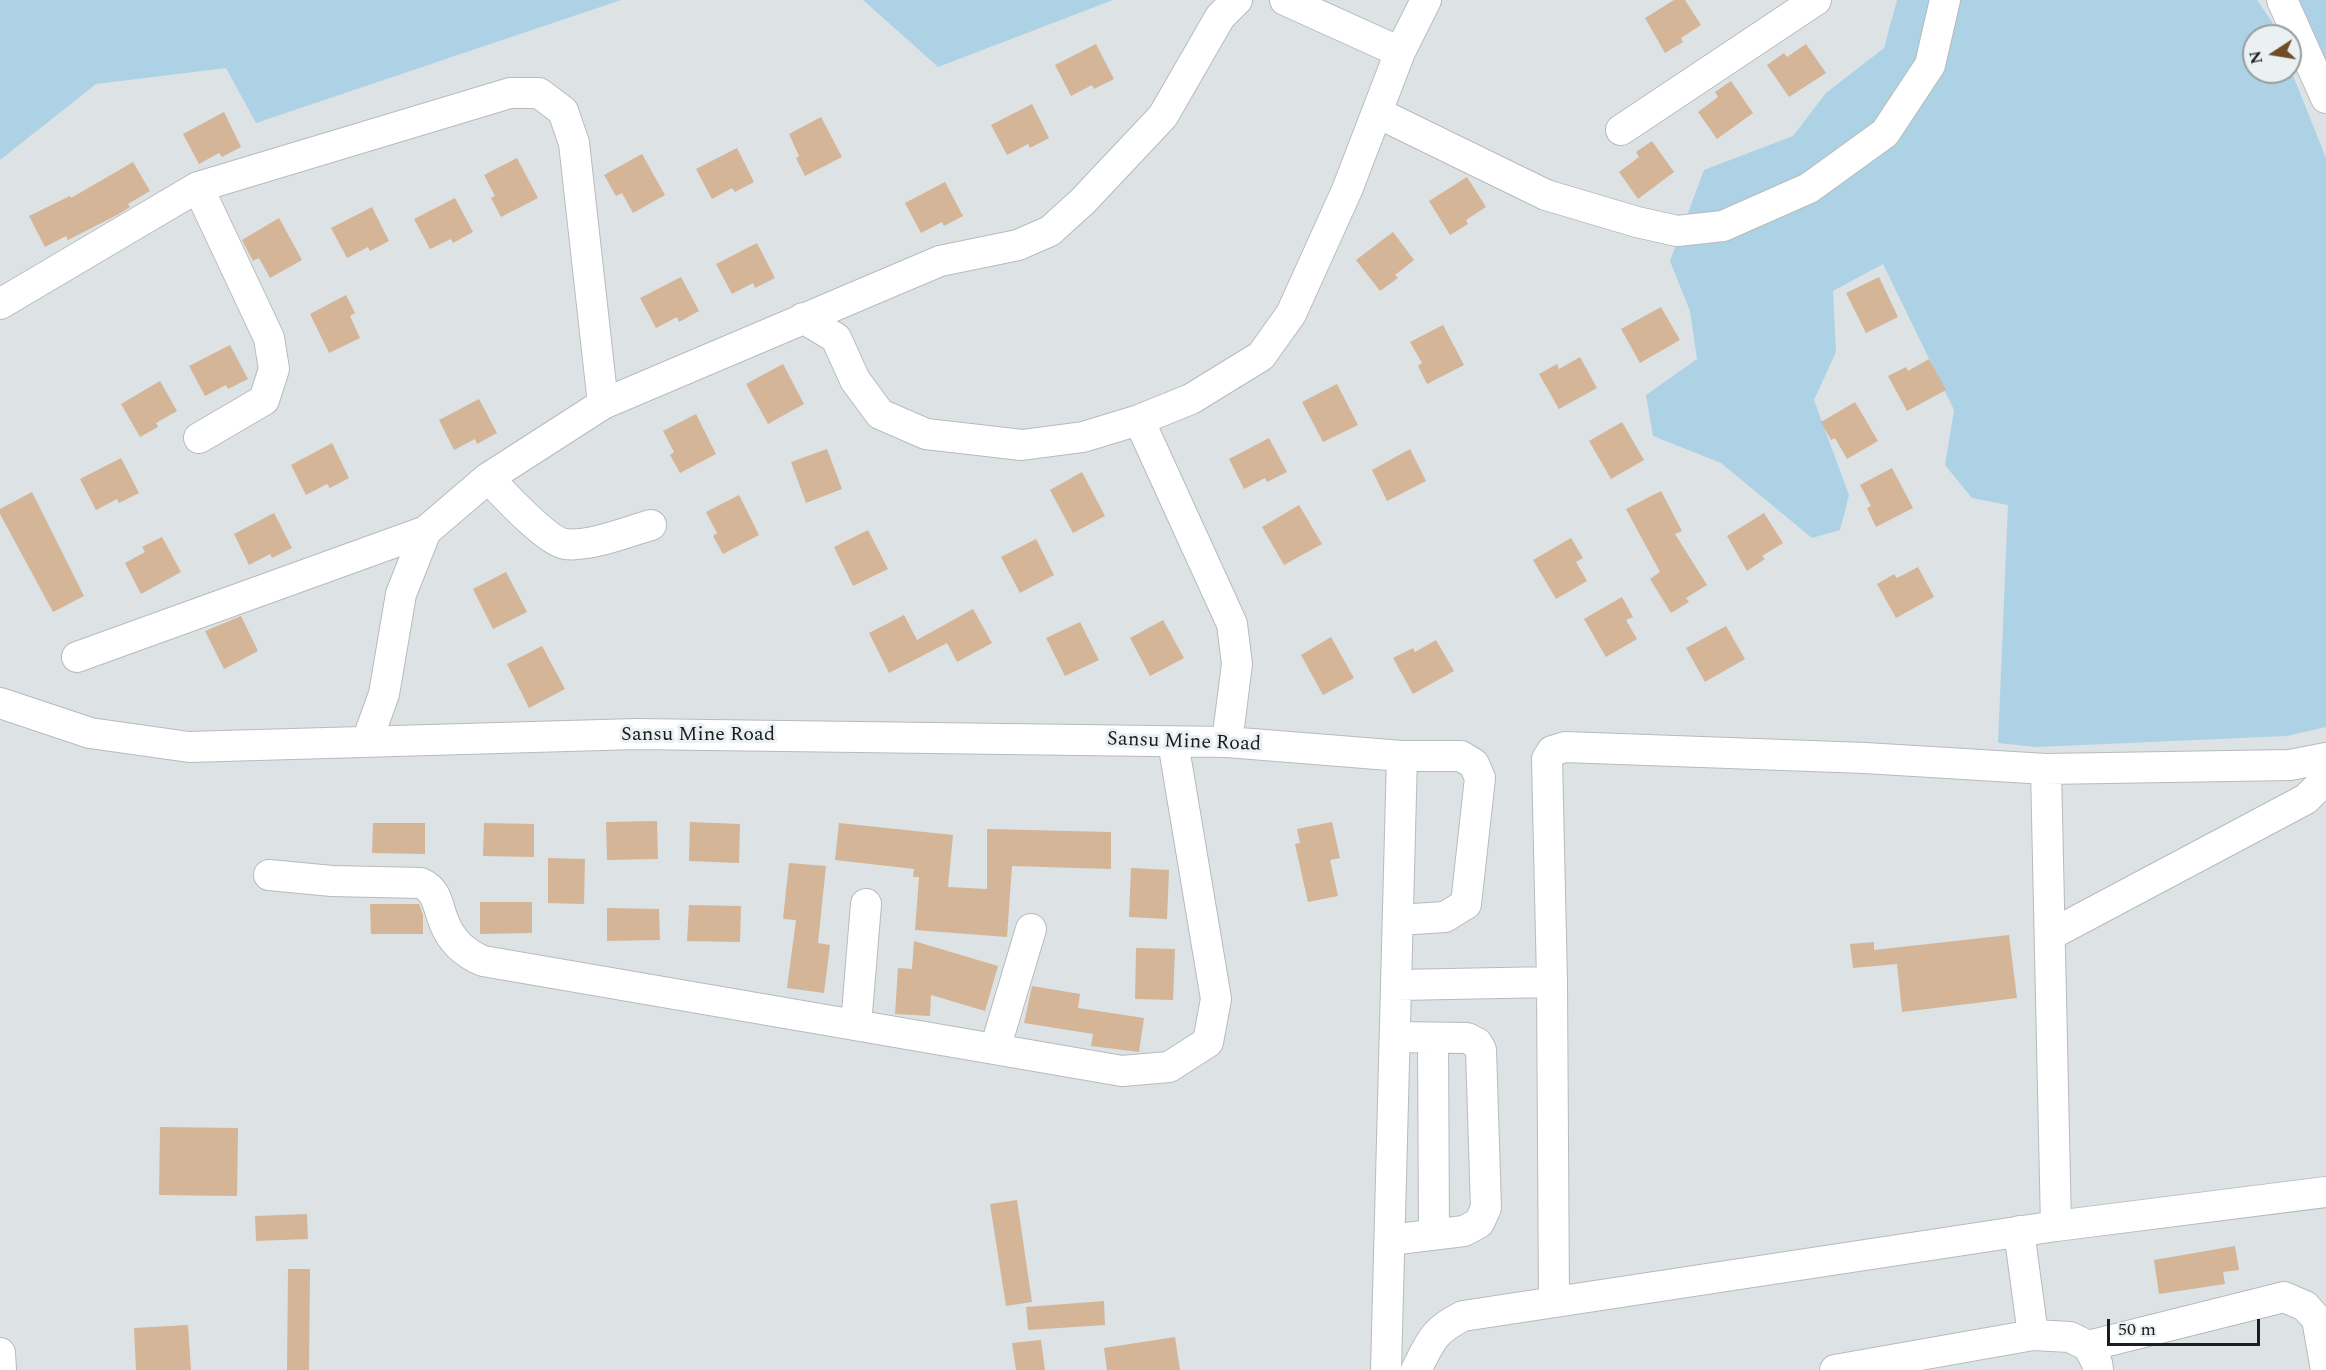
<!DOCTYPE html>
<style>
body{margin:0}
#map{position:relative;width:2326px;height:1370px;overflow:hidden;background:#dde2e5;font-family:Spectral,serif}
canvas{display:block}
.north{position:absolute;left:2242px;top:24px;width:60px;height:60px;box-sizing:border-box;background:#ebf0f2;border:2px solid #989c9d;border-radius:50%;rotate:258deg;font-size:16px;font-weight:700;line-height:24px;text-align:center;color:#1b1d1e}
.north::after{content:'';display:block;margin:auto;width:21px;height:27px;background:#714d27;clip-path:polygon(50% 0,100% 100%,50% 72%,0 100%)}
.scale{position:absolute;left:2107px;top:1319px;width:153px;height:27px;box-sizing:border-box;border:3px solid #1b1d1e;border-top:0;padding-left:8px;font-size:18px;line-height:21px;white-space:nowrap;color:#1b1d1e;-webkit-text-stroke:4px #ebf0f2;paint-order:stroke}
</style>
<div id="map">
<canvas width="2326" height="1370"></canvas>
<div class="north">N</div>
<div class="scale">50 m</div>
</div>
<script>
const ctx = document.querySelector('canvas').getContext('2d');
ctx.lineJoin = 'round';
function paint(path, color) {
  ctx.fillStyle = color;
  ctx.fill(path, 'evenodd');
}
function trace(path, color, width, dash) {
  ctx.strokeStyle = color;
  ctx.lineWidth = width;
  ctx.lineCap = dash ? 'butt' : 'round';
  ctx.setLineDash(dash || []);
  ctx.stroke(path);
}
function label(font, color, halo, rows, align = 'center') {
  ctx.font = font + ' Spectral,serif';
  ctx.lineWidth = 6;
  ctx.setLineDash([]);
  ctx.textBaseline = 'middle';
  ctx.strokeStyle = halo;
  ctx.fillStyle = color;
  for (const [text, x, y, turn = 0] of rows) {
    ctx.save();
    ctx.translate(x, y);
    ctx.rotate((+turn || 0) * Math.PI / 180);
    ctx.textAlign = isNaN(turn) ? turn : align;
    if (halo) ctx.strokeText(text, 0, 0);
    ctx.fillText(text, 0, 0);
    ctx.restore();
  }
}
paint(new Path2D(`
 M0 0H621L256 123 226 68 96 84 0 160Z
 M863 0H1113L938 67Z
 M1897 0H2257L2272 22 2277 36H2254V72H2290V68L2326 158V727L2287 736 2036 747 1998 743 2008 505 1972 498 1945 465 1954 410 1883 264 1833 291 1836 352 1814 400 1849 495 1840 530 1812 538 1721 463 1653 436 1646 395 1697 359 1690 311 1670 261 1704 170 1793 136 1826 93 1884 48Z
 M2297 0H2326V69L2302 8Z`), '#add2e5');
paint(new Path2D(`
 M1674 0H1685L1701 25 1681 38 1683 42 1665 53 1645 18Z
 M1096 44 1114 79 1094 89 1092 85 1071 96 1055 65Z
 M1806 44 1826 73 1789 97 1767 65 1784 53 1787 57Z
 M1731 81 1753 113 1717 139 1698 112 1718 97 1715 92Z
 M1032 104 1049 138 1030 148 1028 144 1007 155 991 125Z
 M224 112 241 147 222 157 219 153 199 164 183 134Z
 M821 117 842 157 805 176 796 158 799 156 789 134Z
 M1652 141 1674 172 1638 199 1619 172 1639 157 1636 152Z
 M737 148 754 182 735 192 732 188 712 199 696 169Z
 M642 154 665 195 633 213 622 193 616 196 604 175Z
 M517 158 538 198 501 217 491 198 495 196 484 175Z
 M133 162 150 191 128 204 130 207 117 215 68 240 66 236 45 247 29 216 70 196 71 198Z
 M1467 177 1486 207 1466 220 1468 224 1450 235 1429 201Z
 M945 182 963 216 944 226 942 222 921 233 905 203Z
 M455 198 473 232 453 243 451 239 430 249 414 219Z
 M372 207 389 241 370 251 368 247 347 258 331 228Z
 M279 218 302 260 270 278 259 258 253 261 242 240Z
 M1393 232 1414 260 1395 275 1398 278 1380 291 1356 260Z
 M757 243 775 278 755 288 753 283 732 294 716 264Z
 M681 277 699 311 679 322 677 317 656 328 640 298Z
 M1879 277 1898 317 1866 333 1846 293Z
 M346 295 355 313 350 316 360 338 329 353 310 314Z
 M1661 307 1680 340 1640 363 1621 329Z
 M1443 325 1464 365 1427 384 1418 366 1422 363 1410 342Z
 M230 345 248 379 228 389 226 385 205 396 189 366Z
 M1580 357 1597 388 1559 409 1539 374 1557 364 1559 369Z
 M1929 359 1946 390 1907 411 1888 376 1906 367 1908 371Z
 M783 364 804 404 768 424 746 384Z
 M160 381 177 411 156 423 158 427 140 437 121 404Z
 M1337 384 1358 425 1323 442 1302 402Z
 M479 399 497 433 477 444 475 439 454 450 439 420Z
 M1855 402 1878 441 1847 459 1835 438 1831 440 1821 422Z
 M696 414 716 454 680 473 670 455 674 452 663 431Z
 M1622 422 1644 460 1611 479 1589 441Z
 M1269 438 1287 472 1267 482 1265 478 1244 489 1229 459Z
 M332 443 349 478 330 488 327 484 306 495 291 465Z
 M827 449 842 489 806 503 791 462Z
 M1410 449 1426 481 1387 501 1372 470Z
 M121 458 139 493 119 503 117 499 96 510 80 479Z
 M1892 468 1913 508 1876 527 1867 508 1871 506 1860 485Z
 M1082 472 1105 516 1073 533 1050 490Z
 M1661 491 1682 531 1675 534 1707 585 1686 598 1689 602 1671 613 1650 579 1660 572 1626 509Z
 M32 492 84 596 53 612 0 514V509Z
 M739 495 759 535 723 554 713 536 717 533 706 512Z
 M1299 505 1322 544 1284 565 1262 527Z
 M274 513 292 548 272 558 270 554 249 565 234 534Z
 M1764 513 1783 543 1762 556 1765 559 1747 571 1727 536Z
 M868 530 888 569 853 586 834 547Z
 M162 537 181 572 141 594 125 563 145 552 142 547Z
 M1571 538 1583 558 1576 562 1587 581 1556 599 1533 560Z
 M1036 539 1054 575 1020 593 1001 557Z
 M1918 567 1934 597 1896 618 1877 584 1894 574 1897 578Z
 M506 572 527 612 493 629 473 589Z
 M1622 597 1633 617 1626 620 1637 639 1606 657 1584 619Z
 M973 609 992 643 957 662 947 643 889 673 869 633 904 615 917 640Z
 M241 616 258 651 224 669 205 631Z
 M1163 620 1184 658 1150 676 1130 638Z
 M1080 622 1099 660 1065 676 1046 638Z
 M1726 626 1745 659 1705 682 1686 648Z
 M1331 637 1354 678 1323 695 1301 655Z
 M1436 640 1454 671 1413 694 1393 658 1413 648 1415 652Z
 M542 646 565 689 529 708 507 664Z
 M657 821 658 859 607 860 606 822Z
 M690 822 740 824 739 863 689 861Z
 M1332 822 1340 858 1330 860 1338 896 1308 902 1295 844 1300 843 1297 829Z
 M373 823H425V854L372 853Z
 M484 823 534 824V857L483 856Z
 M839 823 953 835 948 887 987 889V829L1111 832V869L1012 866 1007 937 915 930 919 877H913L914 869 835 860Z
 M548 858 585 859 584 904 548 903Z
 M789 863 826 866 818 943 830 945 824 993 787 988 796 920 783 919Z
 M1131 868 1169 870 1167 919 1129 917Z
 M480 902H532V933L480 934Z
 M370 904H419L423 915V934H371Z
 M689 905 741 906 740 942 687 941Z
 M607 908 659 909 660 940 607 941Z
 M2009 935 2017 998 1902 1012 1897 964 1853 968 1850 944 1874 942V950Z
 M914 941 998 966 985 1011 931 995 930 1016 895 1014 898 968 912 969Z
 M1136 948 1175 949 1173 1000 1135 999Z
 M1032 986 1080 994 1078 1008 1144 1018 1139 1052 1091 1046 1093 1034 1024 1023Z
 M160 1127 238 1128 237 1196 159 1195Z
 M1017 1200 1032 1302 1006 1306 990 1204Z
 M307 1214 308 1239 256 1241 255 1216Z
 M2235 1246 2239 1270 2223 1272 2225 1284 2159 1294 2154 1260Z
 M288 1269H310L309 1370H287Z
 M1104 1301 1105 1325 1028 1330 1026 1307Z
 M188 1325 191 1370H136L134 1328Z
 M1175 1337 1180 1370H1107L1104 1348Z
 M1041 1340 1045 1370H1016L1012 1343Z`), '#d4b597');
const minor = new Path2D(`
 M1285 0 1400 52
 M2282 0 2326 98
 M1378 113 1546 195 1637 222 1677 231 1723 226 1809 188 1885 133 1930 65 1945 0
 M1621 130 1816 0
 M0 304 198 187
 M803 318 836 338 855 380 880 414 926 434 1022 445 1083 437 1139 420 1191 399 1261 356 1291 314 1347 190 1400 52 1426 0
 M1139 420 1232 624 1237 664 1227 742
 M199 438 264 400 274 369 269 338 198 187 510 93H539L563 111 574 143 603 404
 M488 478C503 493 546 541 565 544 590 547 626 532 651 525
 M77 657 426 531
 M0 703 90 733 189 747 636 734 1227 742 1402 756H1461L1474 764 1480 778 1466 904 1445 917 1398 920
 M367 741 384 694 401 594 426 531 488 478 603 404 940 261 1018 245 1050 231 1083 201 1163 116 1220 17 1237 0
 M2046 769 2056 1226
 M269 875 332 881 421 883C438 891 437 905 444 922 451 941 464 953 483 961L1122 1071 1169 1067 1208 1042 1216 999 1173 742
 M2050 935 2306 799 2326 779
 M1552 982 1554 1302
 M1398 985 1552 982 1547 759 1552 751 1565 747 1865 758 2046 769 2290 765 2326 758
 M856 1025 866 904
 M1433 1038 1434 1234
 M995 1049 1031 929
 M2019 1231 2033 1335
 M1390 1240 1464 1231 1479 1223 1486 1208 1481 1050 1477 1043 1467 1038 1395 1037
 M2088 1346 2284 1297 2305 1306 2317 1319 2326 1370
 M0 1353 1 1370
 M1386 1370 1402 756
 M1416 1370C1431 1341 1433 1331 1463 1316L2056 1226 2326 1192
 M1835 1370 2033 1335 2070 1337 2088 1346 2097 1363 2098 1370`);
trace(minor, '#b7bbbe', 32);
trace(minor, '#fff', 30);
label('20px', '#1b1d1e', '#ebf0f2', [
 ["Sansu Mine Road",698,736],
 ["Sansu Mine Road",1184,743,2]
]);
</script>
